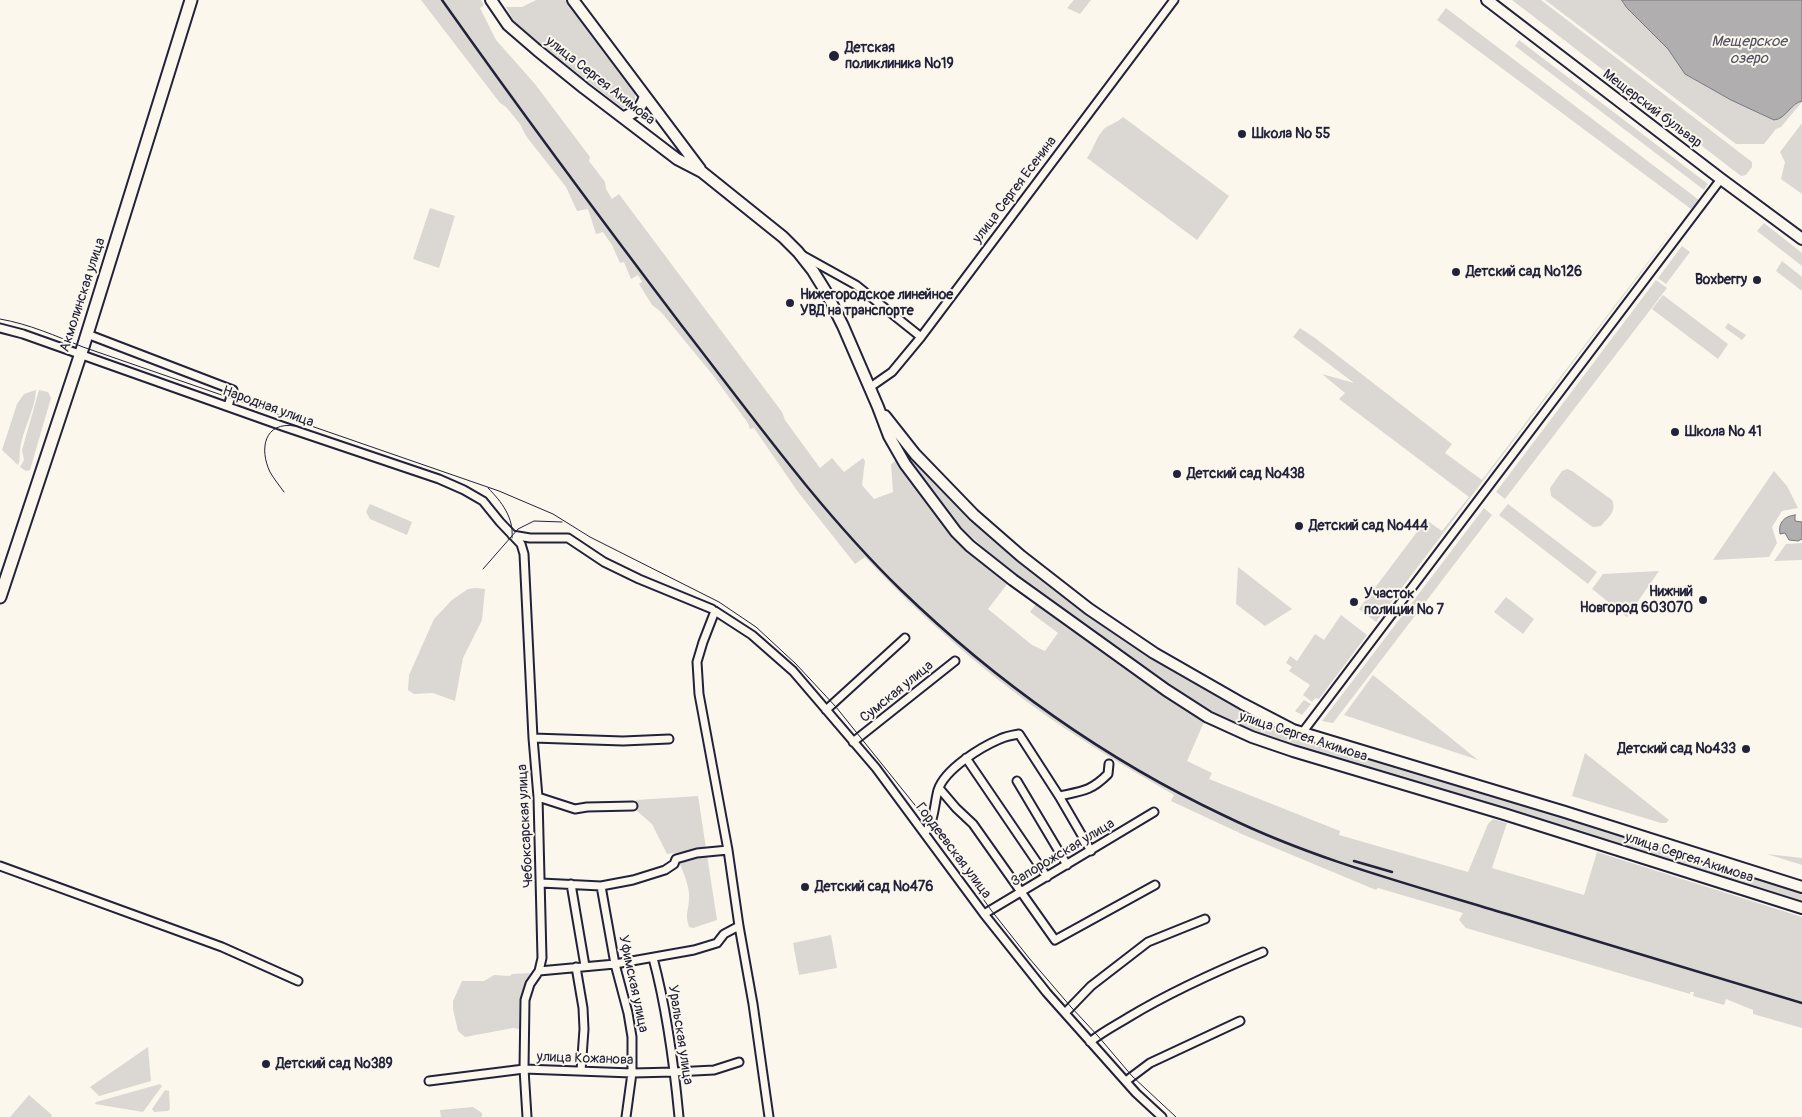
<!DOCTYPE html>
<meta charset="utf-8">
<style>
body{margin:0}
canvas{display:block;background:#fbf7ec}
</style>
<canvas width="1802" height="1117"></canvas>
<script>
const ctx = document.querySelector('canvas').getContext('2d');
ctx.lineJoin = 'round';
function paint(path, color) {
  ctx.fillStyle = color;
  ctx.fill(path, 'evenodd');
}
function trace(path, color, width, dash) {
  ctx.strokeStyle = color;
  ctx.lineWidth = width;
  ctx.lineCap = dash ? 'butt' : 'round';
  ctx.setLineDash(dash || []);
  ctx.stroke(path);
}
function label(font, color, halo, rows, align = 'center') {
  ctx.font = font + ' Pangolin,sans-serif';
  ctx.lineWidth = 4;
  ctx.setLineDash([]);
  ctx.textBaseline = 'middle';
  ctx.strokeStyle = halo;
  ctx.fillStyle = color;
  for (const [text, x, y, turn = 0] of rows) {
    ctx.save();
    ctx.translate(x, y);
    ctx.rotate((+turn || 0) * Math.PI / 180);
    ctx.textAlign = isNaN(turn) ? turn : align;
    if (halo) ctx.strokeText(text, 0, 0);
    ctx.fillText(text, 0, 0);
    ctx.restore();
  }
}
paint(new Path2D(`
 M421 0H481L484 5 480 8 496 40 535 84 590 157 589 161 605 182 606 189 612 199 619 194 782 412 785 420 820 468 832 458 844 472 863 458 865 461 862 485 874 499 893 492 891 464 897 460 949 534 1008 583 988 609 1032 645 1045 651 1058 633 1030 612 1036 604 1204 722 1187 761 1212 773 1209 779 1340 831 1339 835 1468 872 1488 824 1493 819 1507 823 1492 868 1584 895 1597 852 1802 917V1028L1753 1014V1010L1726 999 1724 1005 1693 996 1694 992H1690V994L1466 928 1459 920 1463 913 1378 888 1376 890 1244 835 1171 801 1174 795C1145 778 1115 761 1086 742 1005 691 931 627 865 557L855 564 798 492 754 428 750 429 748 423 712 374 661 312 652 305 639 284 642 282 638 275 631 279 624 262 620 263 612 245 603 232 596 234 588 209 577 211 566 187 526 136 520 124 506 107 500 103Z
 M536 0H566L632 86C638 97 637 108 622 108L516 25 506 7H522Z
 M1074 0H1091L1080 14 1067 8Z
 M1495 0H1499L1740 186 1739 187Z
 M1512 0H1541L1752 162V167L1746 175 1741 176Z
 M1545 0H1622L1627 8 1668 49 1688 76 1731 100 1774 120 1779 119 1800 100 1802 102 1781 127 1776 129 1764 144H1736Z
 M1446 8 1699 200 1691 209 1437 20Z
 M1519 40 1708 184 1704 190 1515 46Z
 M1123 117 1229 196 1197 240 1087 158C1094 149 1095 139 1103 130 1107 125 1116 124 1123 117Z
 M1802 123V194L1781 179 1785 162 1780 152Z
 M430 208 455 216 439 268 413 259Z
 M1680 220 1643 270 1376 622 1359 609 1426 520 1442 531 1469 497 1339 399 1345 393 1322 374 1354 383 1293 337 1300 328 1315 338 1452 444 1445 453 1482 480Z
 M1764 223 1802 253V266L1757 231Z
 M1682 246 1690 252 1666 284 1658 278Z
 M1782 261 1802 277V291L1776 271Z
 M1656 280 1667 288 1505 499 1496 492Z
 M1663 295 1728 344 1718 359 1652 309Z
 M1728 323 1746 335 1742 340 1725 328Z
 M36 390C35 411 22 430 20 450 19 456 21 459 18 465L2 450 17 404 24 394Z
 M39 390 48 392 51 398 30 470 26 471 20 467 24 460 22 450Z
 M914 457 962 509 1136 647 1187 678 1293 735 1466 787 1802 892V903L1625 847 1288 745 1253 733 1216 716 1172 689 1014 576 958 524 908 461Z
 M1567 469 1572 471 1612 500C1617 511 1608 518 1601 526L1594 527 1591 526 1551 496 1550 488 1562 471Z
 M1774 471 1787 486 1798 508 1782 511 1772 527 1777 543 1769 557 1713 560Z
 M370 504 412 522 407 535 370 519 366 512Z
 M1508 504 1597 572 1588 584 1499 515Z
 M1484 508 1492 515 1333 723 1322 721Z
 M1802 543V560L1774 561 1786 544Z
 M1238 567 1292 609 1265 626 1236 604Z
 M1659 571 1627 617 1592 589 1603 574Z
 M476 588 485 589 482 620 463 658 455 701 433 693 414 694 408 690 409 675 434 619 452 600 468 589Z
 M1506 597 1534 619 1523 634 1494 612Z
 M1341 615 1367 635 1319 699 1315 698 1312 702 1303 695 1310 685 1289 671 1292 667 1286 663 1290 656 1297 661 1315 634 1324 640Z
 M1373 675 1478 760 1344 715Z
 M1304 700 1311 704 1302 715 1295 711Z
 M1585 753 1669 820 1666 823H1661L1572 796Z
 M698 796 706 848 667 854 652 824 637 811 636 800Z
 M1767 854 1802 858V865Z
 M707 855 717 920 693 928 689 927C685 914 688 912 689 900 690 887 684 874 679 862L696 856Z
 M831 935 837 968 799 975 793 943Z
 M530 973 520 1003 519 1029 513 1028 465 1037 458 1031 453 1009V1001L462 981H484L494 975 510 976 512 974Z
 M148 1047 151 1081 99 1096 90 1087Z
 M160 1084 162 1086 143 1112 95 1104 96 1102Z
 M165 1090 169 1091 170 1109 168 1111 154 1112 152 1109Z
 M29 1095 52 1115 51 1117H10Z
 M473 1107 482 1113V1117H441L440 1110Z`), '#dbd8d3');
const water = new Path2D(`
 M1622 0H1802V101C1791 103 1786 119 1774 120L1731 100 1685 74 1668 49 1627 8Z
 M1795 515V521L1802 522V539L1798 541 1789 540 1785 533 1780 534C1778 523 1784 516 1795 515Z`);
paint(water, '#b1aeb0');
trace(water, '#787681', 1);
const street = new Path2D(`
 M802 255 856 285 921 337
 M0 328 23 334 282 426 439 479 464 490 483 501 500 522 521 544 524 554 533 738 538 797 542 958 539 971 530 984 525 1000 524 1069 527 1117
 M87 334 233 390 228 406
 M869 388 892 372 921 337 1174 0
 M512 535 530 538H568L604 562 639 579 712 609
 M826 710 905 638
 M1302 733 1721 179
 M533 738 623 741 669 739
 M853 742 955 661
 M966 758 1047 877
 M1017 781 1067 865
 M939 788 956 808 973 824 1055 940 1155 885
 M1059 796C1083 791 1091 791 1108 774L1109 764
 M538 797 575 809 587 807 633 806
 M925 833C935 820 934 805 938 790 945 769 981 747 1000 739 1006 736 1013 735 1019 734L1059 796 1091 851
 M0 866 222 947 298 981
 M541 883 601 886 633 880 665 870 674 864 676 859 697 853 728 850
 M571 884 585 966
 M601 886 615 964 628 1013 632 1037V1073L626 1117
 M984 914 1154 812
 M653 958C667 1010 674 1064 679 1117
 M576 967 583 1008 584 1029 581 1071
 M539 971 615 964 694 950 717 943 724 934 739 926
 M1065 1013 1091 986 1148 942 1205 919
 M1090 1042C1102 1032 1116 1025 1129 1017 1172 991 1217 971 1263 952
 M429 1081 524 1069 632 1073 675 1072 714 1070 739 1062
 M1126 1081 1150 1063 1240 1021
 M769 1117 753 1004 739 926 728 850 699 694 697 662 703 642 715 611 752 635 793 671 876 768 984 914 1047 993 1136 1093 1162 1117`);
const secondary = new Path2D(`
 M491 0 508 25 537 50 584 88 677 159 702 172 783 237 798 252 813 271 826 292 843 326 878 407 889 436 905 464 956 532 970 546 1013 580 1166 690 1208 717 1252 737 1293 751 1504 814 1802 908
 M573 0 700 169
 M1487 0 1721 179 1802 239
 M624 117C636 112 641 109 645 96
 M885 416 915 454 974 515 1021 556 1089 609 1154 653 1243 704 1293 730 1565 812 1802 887`);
const primary = new Path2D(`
 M0 597 83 347 191 0`);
trace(street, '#22223b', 11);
trace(secondary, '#22223b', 14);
trace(primary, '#22223b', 15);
trace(street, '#fbf7ec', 7);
trace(secondary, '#fbf7ec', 10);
trace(primary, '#fbf7ec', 11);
trace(new Path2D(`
 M0 319C29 324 56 336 83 347L499 491 553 514 590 537 719 602 756 627 796 664 836 707 931 825 991 910 1029 958 1071 1007 1098 1036 1132 1076 1176 1117
 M488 488C502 502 514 518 512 538
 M284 492C279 485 274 479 270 472 259 449 264 421 295 426
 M483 569 518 529 534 521 562 522`), '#22223b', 1);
trace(new Path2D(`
 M442 0C520 110 600 218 682 326 752 416 819 510 901 590 995 681 1106 760 1225 816 1315 860 1412 885 1507 914 1606 943 1704 974 1802 1003
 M1354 861 1392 872`), '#22223b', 2.5);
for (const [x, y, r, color] of [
 [834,56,6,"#22223b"],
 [1242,134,5,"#22223b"],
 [1456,272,5,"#22223b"],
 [1757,280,5,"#22223b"],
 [790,303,5,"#22223b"],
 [1675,432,5,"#22223b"],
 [1177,474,5,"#22223b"],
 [1299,526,5,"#22223b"],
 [1703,600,5,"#22223b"],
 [1354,602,5,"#22223b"],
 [1746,749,5,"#22223b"],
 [805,887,5,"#22223b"],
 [266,1064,5,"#22223b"]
]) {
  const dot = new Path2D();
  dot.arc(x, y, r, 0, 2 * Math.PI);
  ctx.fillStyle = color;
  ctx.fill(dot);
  trace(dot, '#fbf7ec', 2);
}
label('bold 14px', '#22223b', '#fbf7ec', [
 ["Детская",845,48],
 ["поликлиника №19",845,64],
 ["Школа № 55",1252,134],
 ["Детский сад №126",1466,272],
 ["Boxberry",1747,280,"right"],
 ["Нижегородское линейное",800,295],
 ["УВД на транспорте",800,311],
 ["Школа № 41",1685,432],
 ["Детский сад №438",1187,474],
 ["Детский сад №444",1309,526],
 ["Нижний",1693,592,"right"],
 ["Новгород 603070",1693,608,"right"],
 ["Участок",1364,594],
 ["полиции № 7",1364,610],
 ["Детский сад №433",1736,749,"right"],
 ["Детский сад №476",815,887],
 ["Детский сад №389",276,1064]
], 'left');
label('14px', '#22223b', '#fbf7ec', [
 ["улица Сергея Акимова",600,81,38],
 ["Мещерский бульвар",1652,109,37],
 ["улица Сергея Есенина",1015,190,-53],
 ["Акмолинская улица",83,295,-72],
 ["Народная улица",268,407,20],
 ["Сумская улица",897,692,-39],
 ["улица Сергея Акимова",1303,737,18],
 ["Чебоксарская улица",526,826,-93],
 ["Гордеевская улица",953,851,53],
 ["Запорожская улица",1063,853,-31],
 ["улица Сергея Акимова",1689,858,18],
 ["Уфимская улица",633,984,78],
 ["Уральская улица",680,1035,81],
 ["улица Кожанова",585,1059,2]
]);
label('italic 15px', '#545364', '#fbf7ec', [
 ["Мещерское",1749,42],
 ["озеро",1749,59]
]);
</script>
